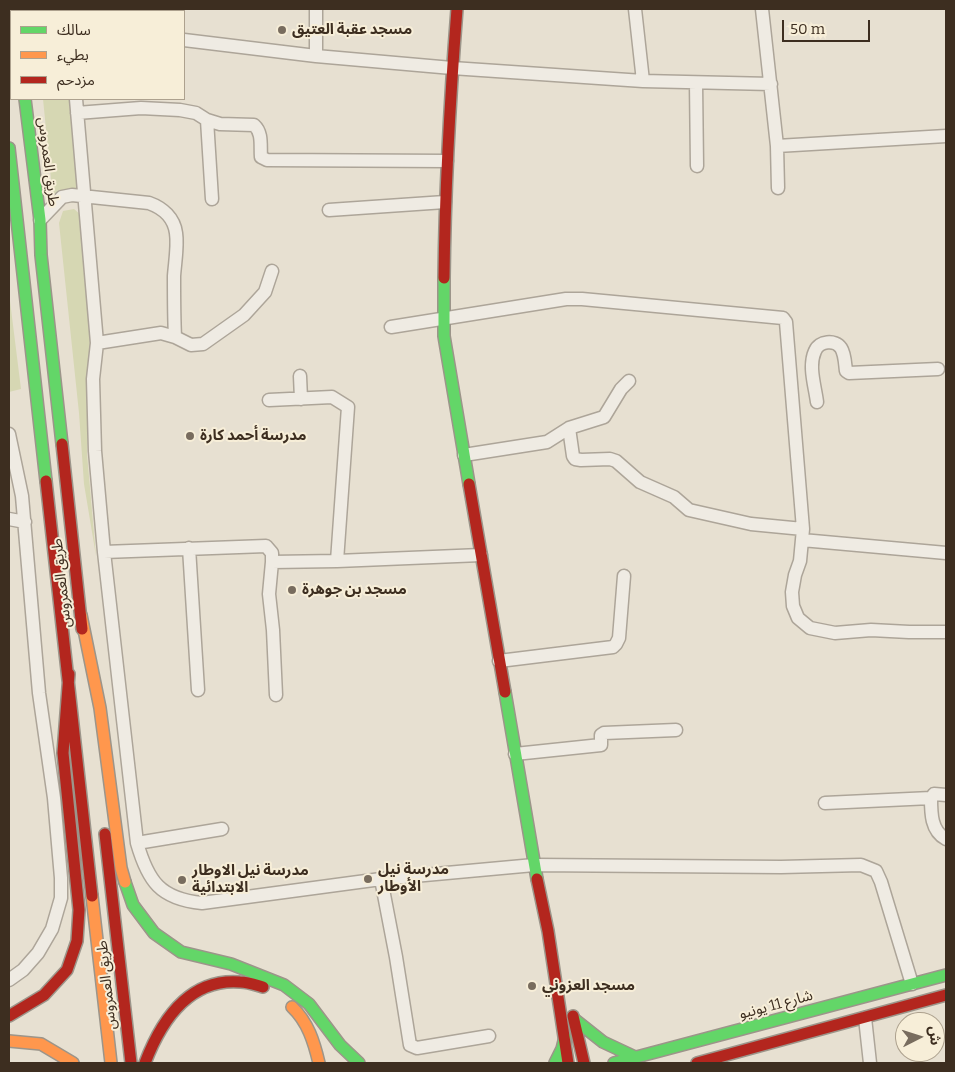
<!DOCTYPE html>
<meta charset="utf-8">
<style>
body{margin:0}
#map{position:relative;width:955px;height:1072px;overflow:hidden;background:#e7e0d1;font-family:Bitter,"Noto Sans Arabic",serif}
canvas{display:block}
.frame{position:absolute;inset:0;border:10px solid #3d2e20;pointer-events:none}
.legend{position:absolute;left:10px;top:10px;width:175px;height:90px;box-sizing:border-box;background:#f7eed8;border:1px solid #ada18e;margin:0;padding:6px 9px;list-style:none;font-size:15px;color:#3d2e20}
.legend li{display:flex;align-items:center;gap:10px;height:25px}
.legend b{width:25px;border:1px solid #ada18e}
.north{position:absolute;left:895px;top:1012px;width:50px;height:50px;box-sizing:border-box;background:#f7eed8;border:1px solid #ada18e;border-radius:50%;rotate:85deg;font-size:14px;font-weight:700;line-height:20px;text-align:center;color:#3d2e20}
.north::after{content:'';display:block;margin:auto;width:18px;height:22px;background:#786c5e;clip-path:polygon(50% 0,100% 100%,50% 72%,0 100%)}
.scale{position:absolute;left:782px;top:20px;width:88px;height:22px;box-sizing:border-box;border:2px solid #3d2e20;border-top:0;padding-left:6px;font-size:15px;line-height:18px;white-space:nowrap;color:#3d2e20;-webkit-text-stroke:4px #f7eed8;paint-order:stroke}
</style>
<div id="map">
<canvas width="955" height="1072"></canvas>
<div class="frame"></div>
<ul class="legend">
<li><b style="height:6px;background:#63d668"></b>سالك</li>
<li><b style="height:6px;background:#ff974d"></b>بطيء</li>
<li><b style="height:6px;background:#b3261e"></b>مزدحم</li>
</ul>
<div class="north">ش</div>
<div class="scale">50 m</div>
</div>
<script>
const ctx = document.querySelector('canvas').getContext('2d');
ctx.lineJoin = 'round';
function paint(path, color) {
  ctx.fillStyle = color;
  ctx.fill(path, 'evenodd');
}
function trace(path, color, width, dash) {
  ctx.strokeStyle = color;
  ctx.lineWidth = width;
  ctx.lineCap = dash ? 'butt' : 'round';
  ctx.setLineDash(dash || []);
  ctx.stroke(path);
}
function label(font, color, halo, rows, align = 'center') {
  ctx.font = font + ' Bitter,"Noto Sans Arabic",serif';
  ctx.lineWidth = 4;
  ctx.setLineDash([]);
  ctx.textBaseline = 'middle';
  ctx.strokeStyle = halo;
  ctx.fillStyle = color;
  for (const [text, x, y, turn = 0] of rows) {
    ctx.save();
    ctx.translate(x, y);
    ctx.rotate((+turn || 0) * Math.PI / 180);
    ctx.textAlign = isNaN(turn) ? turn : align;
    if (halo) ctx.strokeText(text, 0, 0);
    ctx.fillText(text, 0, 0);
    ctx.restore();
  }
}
paint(new Path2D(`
 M43 99H69L79 190 53 199Z
 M74 209 81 215 91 347 87 454 96 556 84 484 79 413 59 223 63 211Z
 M9 293 21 389 9 392Z`), '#d6d7b3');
const street = new Path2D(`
 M67 9V11
 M635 9 643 81
 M762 9 777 146 778 188
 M160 11V9
 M184 40 316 56 452 68 643 81 771 84
 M316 56V9
 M696 83 697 166
 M76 99 97 343 93 379 95 451 104 552 137 843C148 881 160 899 202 903L381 879 534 865 781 867 861 865 876 871 881 882 912 984
 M77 113 141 108 180 110 196 113 207 120 220 124 254 125C263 133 260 146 261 157L267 160 447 161
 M207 120 212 199
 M777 146 946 136
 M329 210 445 202
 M40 220 62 197 72 195 149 203C163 208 174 218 176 233 178 246 175 262 174 276 174 296 174 317 175 337L161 333 97 343
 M391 327 566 299H582L783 318 786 322 803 529 800 561 795 575 792 592 793 606 798 618 810 628 835 633 871 630 909 632H946
 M175 337 191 345 203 344 244 315 265 292 272 271
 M300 376 301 399
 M269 400 332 397 348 407 337 561
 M817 402C815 386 808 366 815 351 819 341 835 339 841 348 845 354 845 364 846 371L849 373 938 369
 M569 428 573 456 575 459 581 460 610 459 616 461 640 482 674 497 689 510 751 524 803 529
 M9 434 22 496 39 693 54 798 61 878V898L52 929 38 953 23 970 9 980
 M464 455 547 442 569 428 604 417 621 389 629 381
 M9 519 25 522
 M802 540 946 553
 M189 548 198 690
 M104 552 266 546 272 553V562
 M499 661 613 647 616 644 619 638 624 576
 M276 695 273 630 269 594 272 562 337 561 481 555
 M515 754 601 745V735L604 733 676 730
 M931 798C931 813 931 831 946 839
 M825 803 931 798 934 794 946 795
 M137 843 222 829
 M381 879 396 957 410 1045 417 1048 489 1036
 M865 1018 870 1063`);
const fast = new Path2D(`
 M14 9V11
 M25 99 40 220 41 255 62 444
 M9 148 46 481
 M444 278V336L469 484
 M505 692 537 879
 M125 882 133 905 154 933 181 952 231 964 284 985 309 1004 340 1045 359 1063
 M574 1019 603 1042 635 1057
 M555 1063 562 1049 565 1037
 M614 1063 946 975`);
const slow = new Path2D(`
 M81 615 100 708 121 868 125 882
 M92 896 111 1063
 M292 1007C308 1022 314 1042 319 1063
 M9 1041 41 1044 73 1063`);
const jam = new Path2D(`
 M444 278C445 188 450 99 457 9
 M62 444 82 629
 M46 481 92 896
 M469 484 505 692
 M105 834 131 1063
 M537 879 548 931 568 1063
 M9 1016 44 995 67 970 77 941 79 910 63 753 69 674
 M573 1016 584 1063
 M145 1063C161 1021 189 978 240 982 248 982 256 985 263 987
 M697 1063 946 995`);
trace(street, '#ada599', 15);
trace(fast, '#9c958a', 14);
trace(slow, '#9c958a', 14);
trace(jam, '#9c958a', 14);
trace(street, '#efebe3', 12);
trace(fast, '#63d668', 11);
trace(slow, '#ff974d', 11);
trace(jam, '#b3261e', 11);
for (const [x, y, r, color] of [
 [282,30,5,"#786c5e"],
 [190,436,5,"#786c5e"],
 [292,590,5,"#786c5e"],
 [368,879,5,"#786c5e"],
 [182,880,5,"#786c5e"],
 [532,986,5,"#786c5e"]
]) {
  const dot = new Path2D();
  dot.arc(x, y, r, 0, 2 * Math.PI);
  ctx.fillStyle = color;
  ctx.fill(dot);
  trace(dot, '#f7eed8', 2);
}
label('bold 15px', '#3d2e20', '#f7eed8', [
 ["مسجد عقبة العتيق",292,30],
 ["مدرسة أحمد كارة",200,436],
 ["مسجد بن جوهرة",302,590],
 ["مدرسة نيل",378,870],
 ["الأوطار",378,887],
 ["مدرسة نيل الاوطار",192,871],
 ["الابتدائية",192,888],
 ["مسجد العزوني",542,986]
], 'left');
label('15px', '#3d2e20', '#f7eed8', [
 ["طريق العمروس",48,162,83],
 ["طريق العمروس",62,583,-96],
 ["طريق العمروس",107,985,-96],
 ["شارع 11 يونيو",776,1005,-15]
]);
</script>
